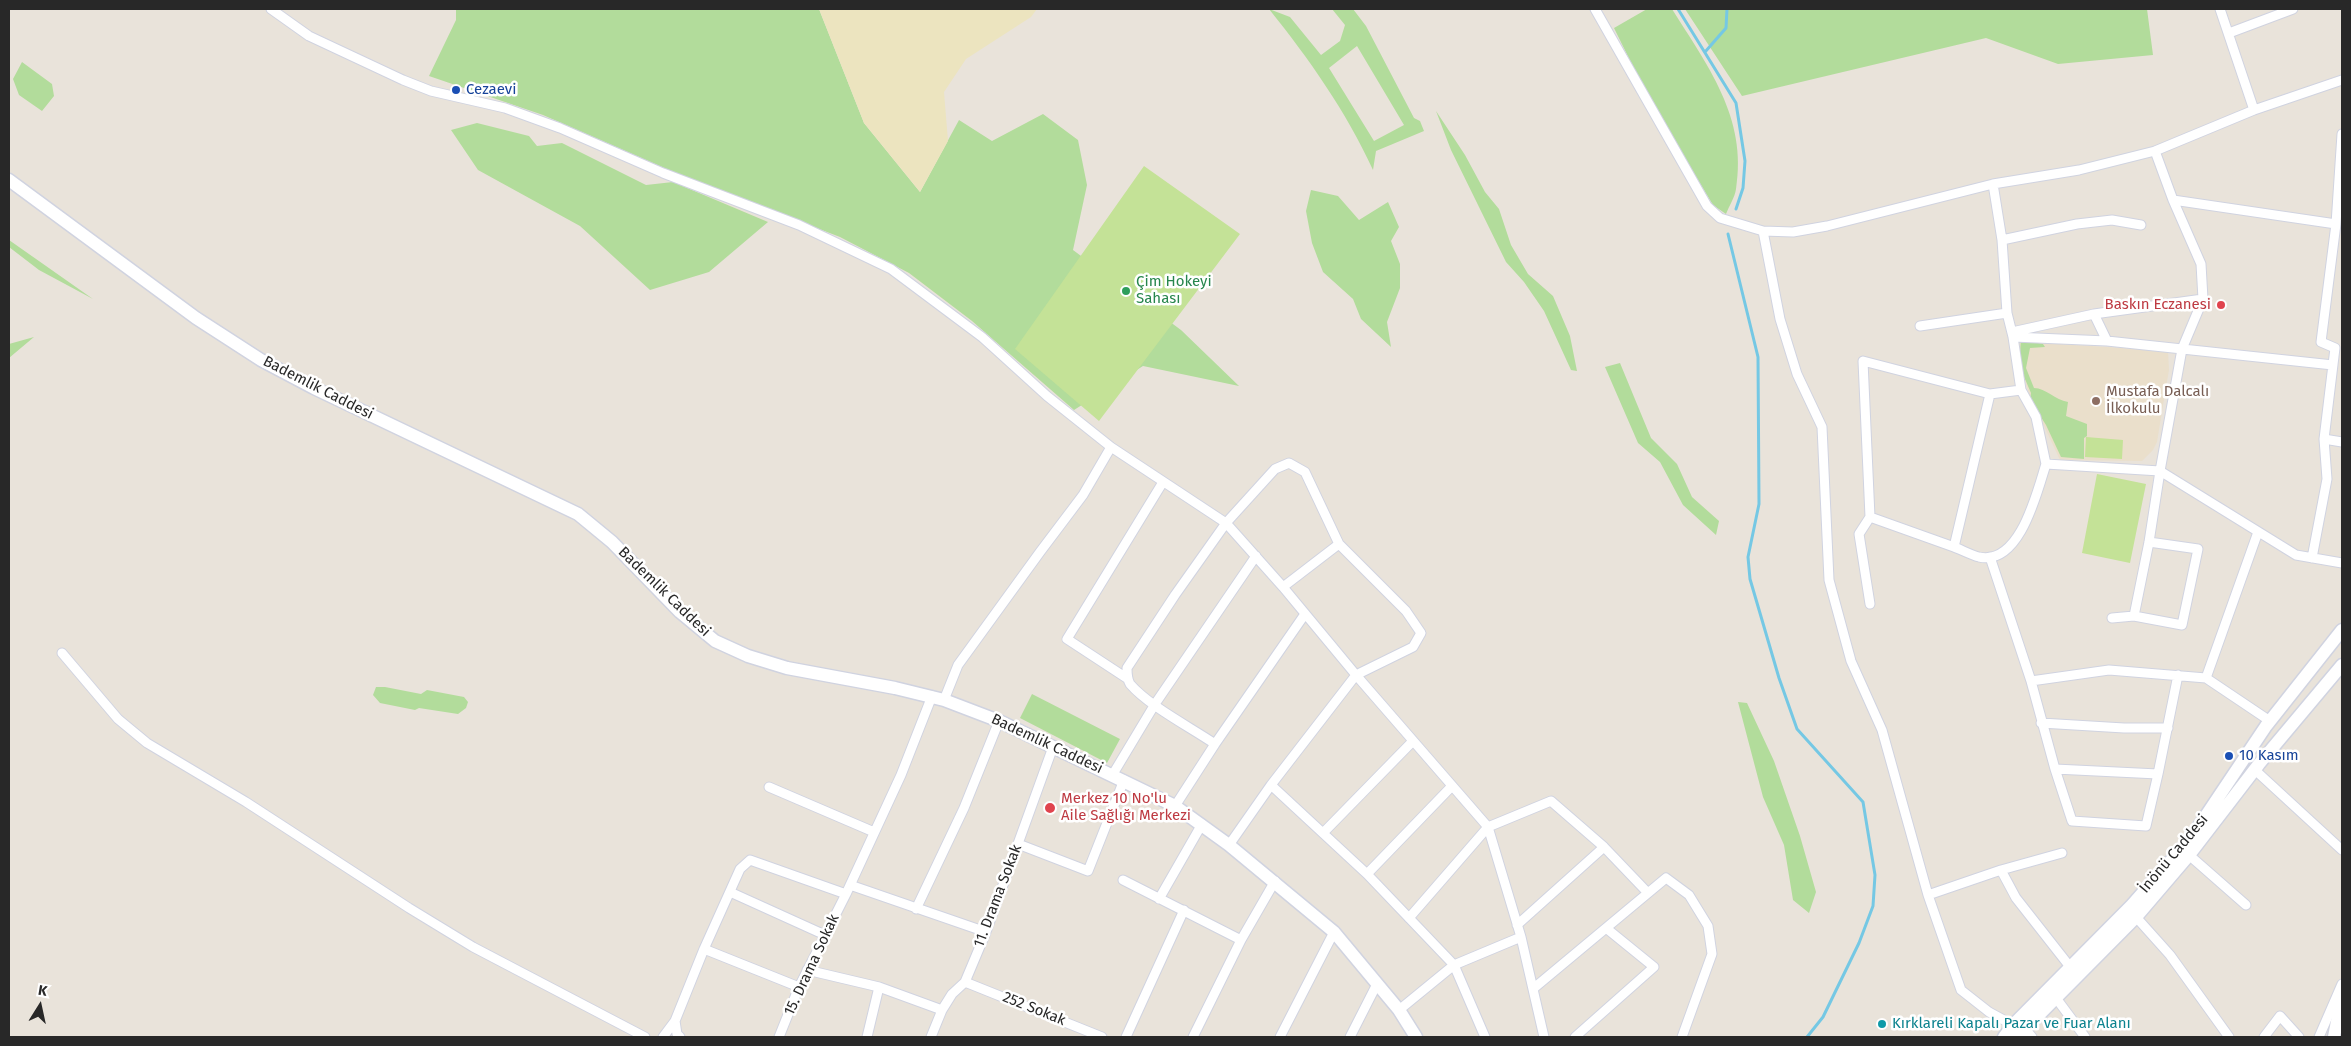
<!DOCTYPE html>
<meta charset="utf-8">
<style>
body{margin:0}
#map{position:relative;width:2351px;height:1046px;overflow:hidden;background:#e9e3da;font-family:"Fira Sans",sans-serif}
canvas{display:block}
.frame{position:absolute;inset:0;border:10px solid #282828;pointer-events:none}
.north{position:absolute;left:15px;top:981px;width:50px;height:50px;-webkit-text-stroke:4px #fff;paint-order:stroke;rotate:10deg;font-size:14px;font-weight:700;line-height:20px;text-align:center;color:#282828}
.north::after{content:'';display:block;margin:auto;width:18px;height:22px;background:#282828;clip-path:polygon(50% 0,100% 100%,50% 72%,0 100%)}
</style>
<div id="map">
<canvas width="2351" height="1046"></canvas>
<div class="frame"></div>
<div class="north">K</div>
</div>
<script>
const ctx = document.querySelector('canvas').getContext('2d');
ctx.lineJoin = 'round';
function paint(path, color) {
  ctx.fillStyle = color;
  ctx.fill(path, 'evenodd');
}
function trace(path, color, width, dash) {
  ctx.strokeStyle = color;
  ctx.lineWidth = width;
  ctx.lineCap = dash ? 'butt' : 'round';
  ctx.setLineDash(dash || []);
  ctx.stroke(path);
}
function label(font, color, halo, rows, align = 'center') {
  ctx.font = font + ' "Fira Sans",sans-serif';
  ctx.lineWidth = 5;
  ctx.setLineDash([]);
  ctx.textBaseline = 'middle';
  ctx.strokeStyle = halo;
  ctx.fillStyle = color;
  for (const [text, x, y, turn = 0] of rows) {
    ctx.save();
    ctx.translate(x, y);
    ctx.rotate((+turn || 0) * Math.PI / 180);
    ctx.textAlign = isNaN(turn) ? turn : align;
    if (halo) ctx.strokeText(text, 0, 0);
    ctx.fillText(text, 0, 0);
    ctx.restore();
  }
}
paint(new Path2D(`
 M2021 339 2045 343 2168 351 2169 370 2166 387 2157 442 2153 450 2142 461 2060 460 2044 426 2028 400 2029 394 2018 358V345Z`), '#eadfcb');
paint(new Path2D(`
 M456 9H819L864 123 920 192 959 120 992 141 1043 114 1078 140 1087 185 1073 250 1181 330 1239 386 1143 366 1074 410 972 321 909 273 840 237 687 178 543 115 429 76 456 20Z
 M1269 9 1290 17 1321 55 1340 41 1345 25 1332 9H1353L1366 26 1414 118 1420 121 1424 131 1376 151 1373 170C1346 111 1309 59 1269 9ZM1357 46 1404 125 1374 141 1329 68Z
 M1647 9H1672C1707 65 1748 118 1736 189 1735 197 1729 206 1726 214L1713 205 1648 97 1614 28Z
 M1685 9H2147L2153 55 2058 64 1986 38 1742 96Z
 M22 62 52 84 54 96 42 111 19 95 13 79Z
 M1436 111 1465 155 1485 192 1499 209 1511 245 1528 274 1553 296 1570 336 1577 371 1571 370 1544 311 1524 282 1506 262 1451 150Z
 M477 123 529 136 537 146 562 143 646 185 673 182 768 222 709 272 650 290 580 226 478 170 451 130Z
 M1311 190 1338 196 1359 220 1388 202 1399 227 1391 241 1400 264V288L1387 322 1391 347 1361 319 1353 299 1323 272 1312 243 1306 211Z
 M9 240 93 299 39 270 9 247Z
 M34 337 9 358V344Z
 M2021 340 2043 344 2045 347 2030 348 2026 368 2034 388C2046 388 2055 400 2068 402L2066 416 2087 424V436L2084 438V459L2061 457 2046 425 2030 400 2031 393 2019 365Z
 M1620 363 1651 438 1677 464 1692 497 1719 521 1716 535 1683 505 1660 462 1638 443 1605 367Z
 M376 687H385L421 694 427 690 464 697 468 702 466 708 458 714 419 708 415 710 380 703 373 695Z
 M1032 694 1120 739 1107 763 1020 718Z
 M1738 702 1747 703 1774 761 1800 836 1816 892 1809 913 1793 900 1784 845 1763 797Z`), '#b2dc9b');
paint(new Path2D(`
 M819 9H1037L1031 17 966 59 944 92 948 141 920 192 864 123Z`), '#ece4bf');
paint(new Path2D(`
 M1144 166 1240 234 1099 421 1015 349Z
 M2086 437 2123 440 2122 459 2085 457Z
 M2097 474 2146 484 2130 563 2082 553Z`), '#c4e297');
trace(new Path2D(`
 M1678 9 1736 103 1745 161 1743 188 1736 209
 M1705 52 1726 28 1727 9
 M1728 234 1758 357 1759 504 1748 557 1750 579 1779 678 1797 729 1863 802 1875 875 1873 906 1859 943 1823 1017 1807 1037`), '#75c8e4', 3);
const street = new Path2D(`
 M271 9 309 36 403 80 431 91 505 108 560 128 663 173 799 225 891 269 982 337 1047 396 1111 447 1226 523 1283 587 1356 675 1488 827 1521 937 1544 1037
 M1595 9 1707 206 1720 218 1763 231 1793 232 1827 226 1993 184 2079 170 2155 151 2254 110 2342 80
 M2220 9 2254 110
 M2229 33 2293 9
 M2155 151 2173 200 2201 264 2203 299 2182 349 2160 471 2296 555 2342 563
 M1993 184 2002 240 2007 313 2013 337 2021 390 2036 417 2046 464 2160 471 2149 542 2134 616
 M2173 200 2336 224
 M1763 231 1780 319 1797 374 1822 427 1829 580 1851 661 1882 730 1928 895 1961 990 1989 1012 2013 1025
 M2002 240 2077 224 2112 220 2141 225
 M2094 314 2107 341
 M1920 326 2007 313
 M2012 332 2094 314 2203 299
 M2013 337 2107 341 2333 365
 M1990 394 1954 547C1962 550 1971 555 1979 557 2020 566 2037 492 2046 464
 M2324 439 2342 442
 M1954 547 1870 517 1863 361 1990 394 2021 390
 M1990 557 2031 681 2055 769 2158 774
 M2312 558 2327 479 2324 439 2335 348 2321 342 2336 224 2342 134
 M1283 587 1339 544
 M1870 604 1859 534 1870 517
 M2112 618 2134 616 2182 625 2198 549 2149 542
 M62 653 118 719 147 743 246 802 409 908 473 947 645 1037
 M2206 678 2258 532
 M1128 679 1067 639 1163 482
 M2031 681 2109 670 2206 678 2270 721
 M944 700 958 665 1040 552 1083 495 1111 447
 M2041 723 2124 728H2168
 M1215 744C1190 727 1149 706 1130 684 1127 679 1127 674 1127 668L1175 595 1226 523 1275 469 1289 463 1305 472 1339 544 1406 611 1421 633 1413 647 1356 675 1271 785 1229 845
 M2055 769 2072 821 2146 826 2158 774 2178 675
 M2255 770 2342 850
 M1113 774 1155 704 1256 556
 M1271 785 1367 874 1454 965 1485 1037
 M769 787 874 832
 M1175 806 1215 744 1305 614
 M1323 833 1413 741
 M1018 844 1088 871 1124 780
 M2189 855 2246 905
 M2001 870 2016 898 2071 968
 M1367 874 1452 786
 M1123 880 1241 940
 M850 885 986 932
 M730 892 825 935
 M1928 895 2001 870 2062 853
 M1159 899 1202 824
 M916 909 964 808 999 721
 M2136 917 2170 955 2229 1037
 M1409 918 1488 827 1551 801 1604 847 1648 893
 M1517 925 1604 847
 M807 970 879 987 942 1010
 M965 982 1102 1037
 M799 987 704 949 740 869 750 860 846 894
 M1534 988 1666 878 1689 895 1708 926 1712 954 1682 1037
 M2056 998 2085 1037
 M1399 1010 1454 965 1521 937
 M2025 1029 2032 1037
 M663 1037 675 1021
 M680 1037 677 1034 675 1021 704 949
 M779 1037 799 987 846 894 901 775 932 696
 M867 1037 879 987
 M931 1037 942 1010 952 994 965 982 986 932 1053 747
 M1126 1037 1184 910
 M1193 1037 1241 940 1275 881
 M1280 1037 1334 932
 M1350 1037 1377 984
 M1575 1037 1654 967 1606 928
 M2264 1037 2280 1016 2299 1037
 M2319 1037 2342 984`);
const secondary = new Path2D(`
 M9 180 196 318 261 360 314 388 578 514 612 542 680 612 715 641 748 656 787 668 895 688 944 700 999 721 1175 806 1229 845 1334 932 1399 1010 1416 1037
 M2004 1037 2013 1025 2132 905 2191 838 2266 726 2342 630
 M2017 1037 2136 917 2189 855 2259 764 2342 665
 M2334 1037 2342 996`);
trace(street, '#d0d3e0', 11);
trace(secondary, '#d0d3e0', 15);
trace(street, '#fff', 9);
trace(secondary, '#fff', 12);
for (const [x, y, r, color] of [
 [456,90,5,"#1a4fb4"],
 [1126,291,5,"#2e9e5b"],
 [2221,305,5,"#e0444e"],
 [2096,401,5,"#8d6e63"],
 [2229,756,5,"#1a4fb4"],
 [1050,808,6,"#e0444e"],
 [1882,1024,5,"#0f9aa8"]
]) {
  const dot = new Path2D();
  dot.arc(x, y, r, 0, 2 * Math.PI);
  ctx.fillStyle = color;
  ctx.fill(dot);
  trace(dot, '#fff', 2);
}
label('15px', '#164399', '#fff', [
 ["Cezaevi",466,90],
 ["10 Kasım",2239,756]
], 'left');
label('15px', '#27864d', '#fff', [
 ["Çim Hokeyi",1136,282],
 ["Sahası",1136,299]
], 'left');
label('15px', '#be3a42', '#fff', [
 ["Baskın Eczanesi",2211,305],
 ["Merkez 10 No'lu",1061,799,"left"],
 ["Aile Sağlığı Merkezi",1061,816,"left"]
], 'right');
label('15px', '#282828', '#fff', [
 ["Bademlik Caddesi",318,388,27],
 ["Bademlik Caddesi",664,592,44],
 ["Bademlik Caddesi",1047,744,25],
 ["İnönü Caddesi",2174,854,-50],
 ["11. Drama Sokak",998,896,-69],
 ["15. Drama Sokak",812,965,-65],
 ["252 Sokak",1034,1009,22]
]);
label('15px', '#785e54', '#fff', [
 ["Mustafa Dalcalı",2106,392],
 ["İlkokulu",2106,409]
], 'left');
label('15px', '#0d838f', '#fff', [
 ["Kırklareli Kapalı Pazar ve Fuar Alanı",1892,1024]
], 'left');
</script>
